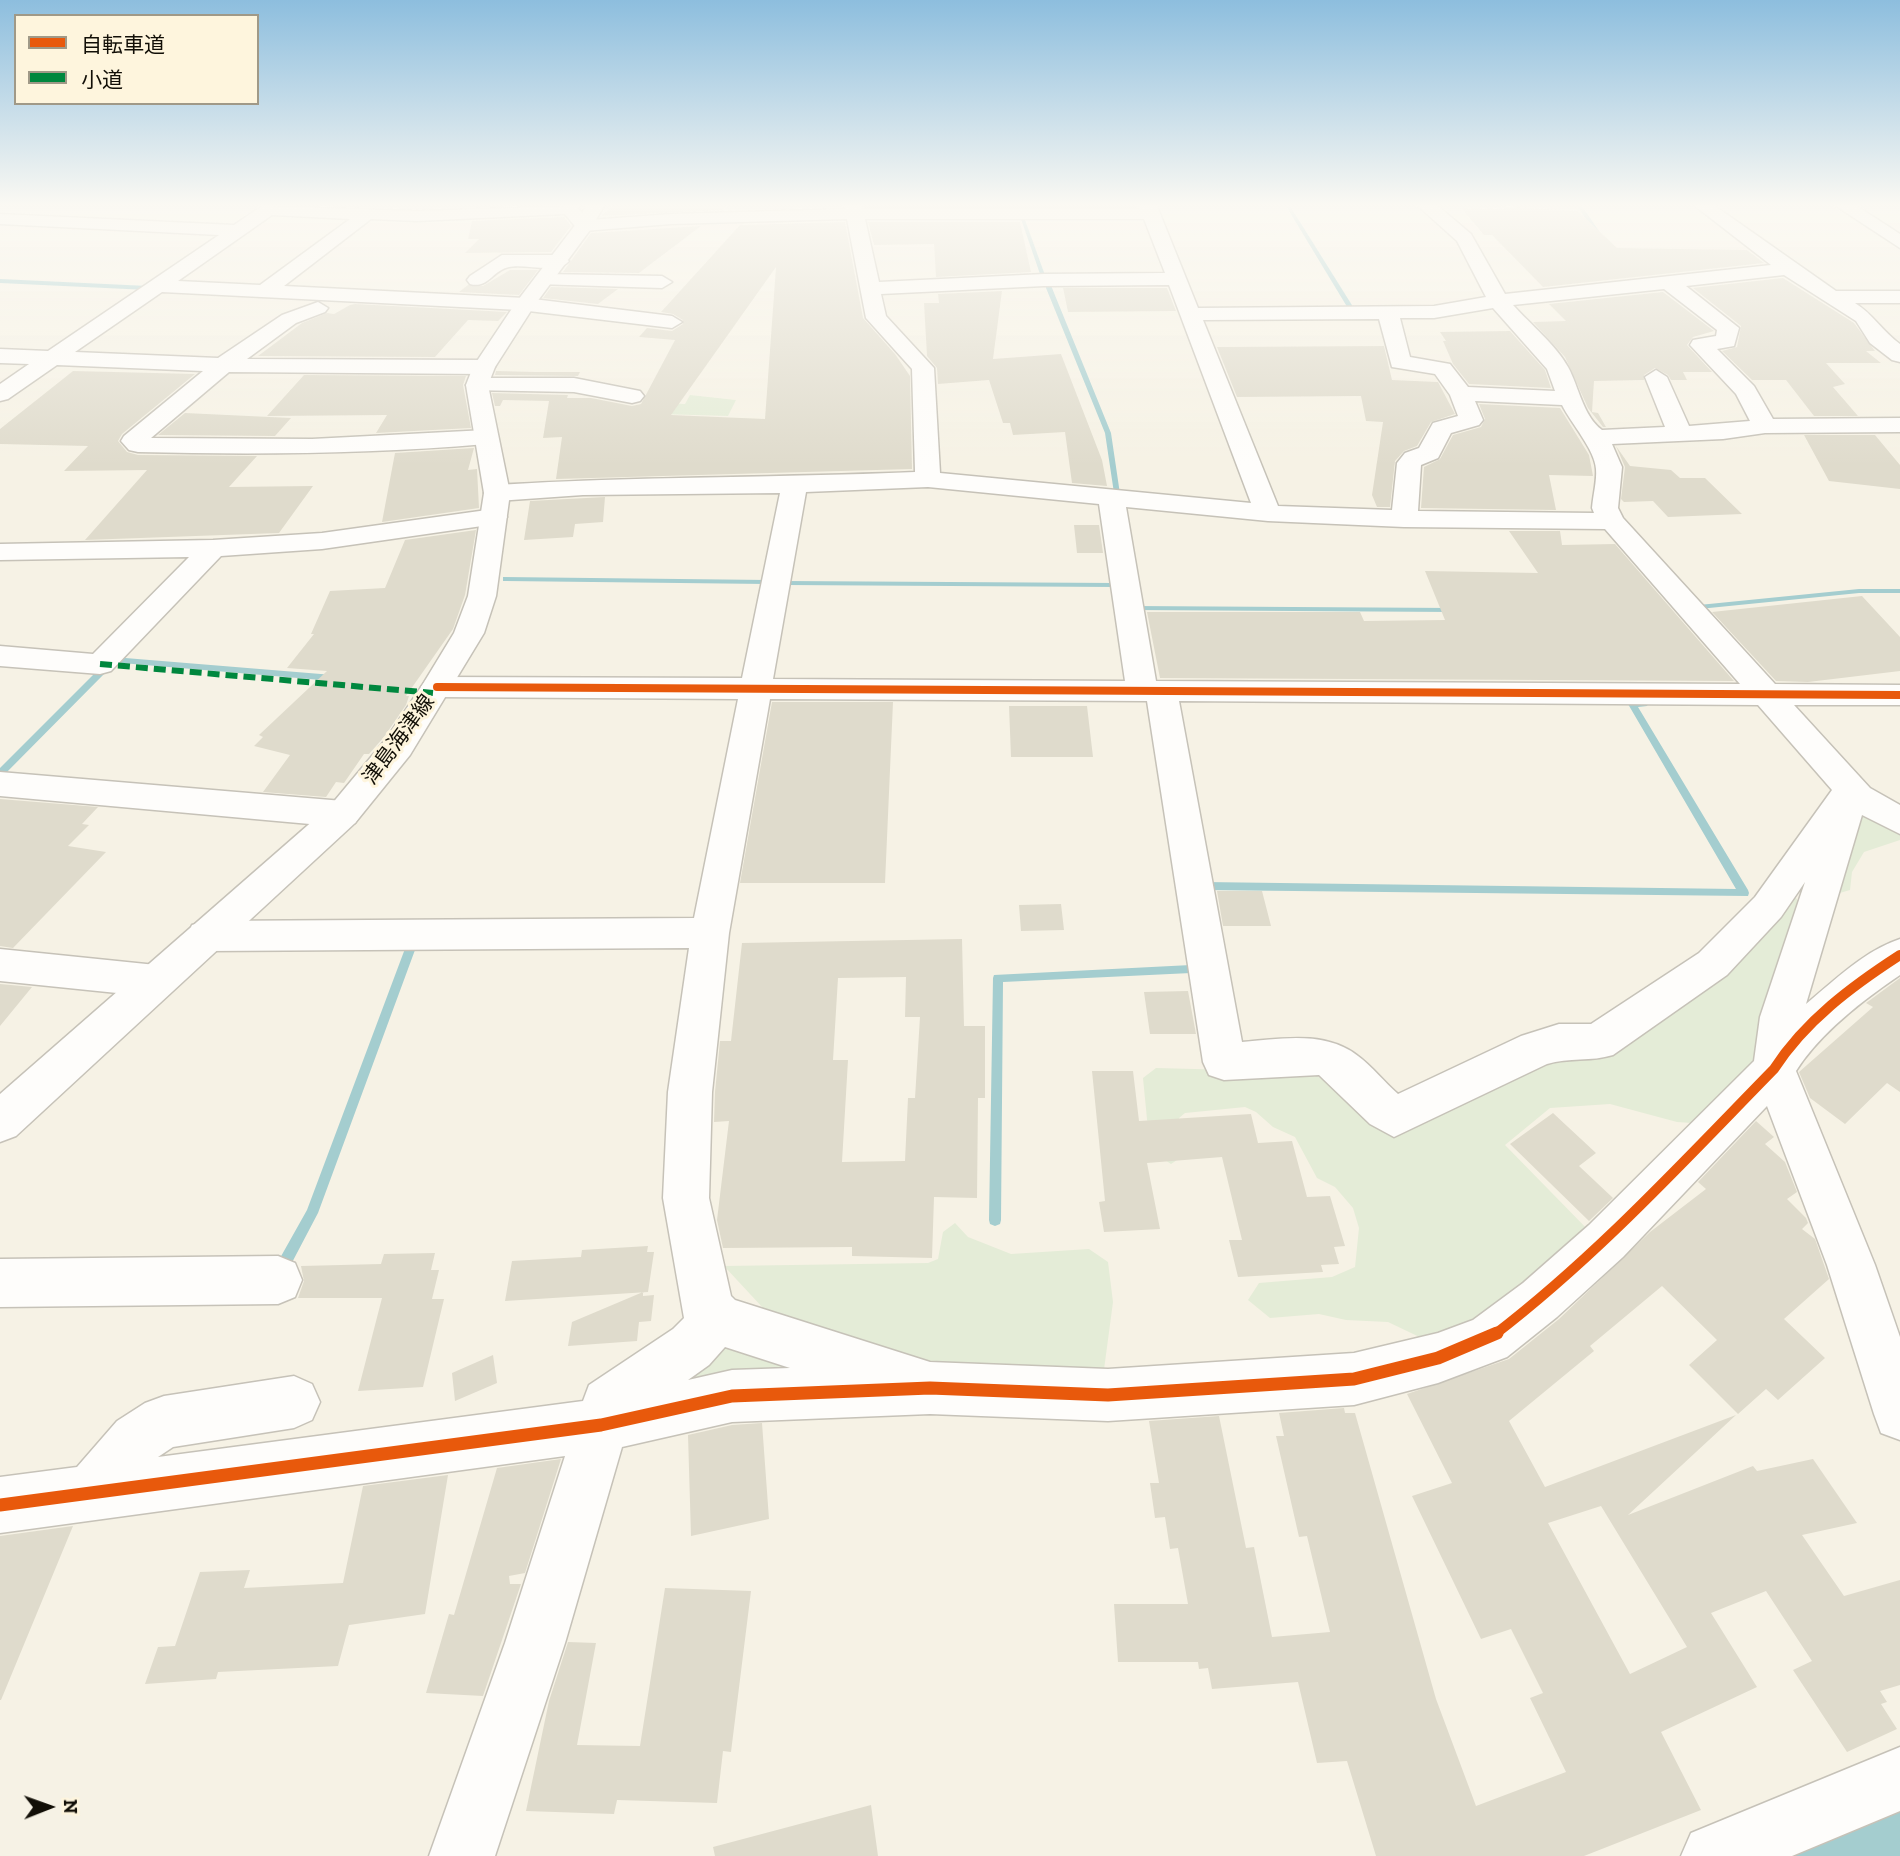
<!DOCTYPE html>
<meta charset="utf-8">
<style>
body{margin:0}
#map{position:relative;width:1900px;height:1856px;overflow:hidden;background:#f6f2e5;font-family:"Zilla Slab","Noto Sans JP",serif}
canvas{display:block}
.legend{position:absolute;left:14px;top:14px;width:245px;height:91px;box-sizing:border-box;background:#fef5dd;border:2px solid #a09987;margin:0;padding:9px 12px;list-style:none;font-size:21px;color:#120f07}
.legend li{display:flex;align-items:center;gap:14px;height:35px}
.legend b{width:35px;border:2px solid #a09987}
.north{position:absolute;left:14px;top:1772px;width:70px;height:70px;-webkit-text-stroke:5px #fef5dd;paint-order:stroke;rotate:89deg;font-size:19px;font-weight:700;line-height:28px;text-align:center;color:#120f07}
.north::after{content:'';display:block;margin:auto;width:24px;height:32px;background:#120f07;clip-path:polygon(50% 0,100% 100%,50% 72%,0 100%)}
</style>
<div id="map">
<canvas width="1900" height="1856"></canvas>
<ul class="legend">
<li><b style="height:9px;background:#e8590c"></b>自転車道</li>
<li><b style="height:9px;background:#00873e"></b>小道</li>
</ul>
<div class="north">N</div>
</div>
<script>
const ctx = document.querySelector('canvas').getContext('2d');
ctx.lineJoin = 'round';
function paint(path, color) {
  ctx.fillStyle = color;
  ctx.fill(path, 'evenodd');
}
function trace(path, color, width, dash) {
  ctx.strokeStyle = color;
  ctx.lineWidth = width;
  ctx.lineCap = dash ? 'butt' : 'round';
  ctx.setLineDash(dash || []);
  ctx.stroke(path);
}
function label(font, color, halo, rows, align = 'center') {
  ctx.font = font + ' "Zilla Slab","Noto Sans JP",serif';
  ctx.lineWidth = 6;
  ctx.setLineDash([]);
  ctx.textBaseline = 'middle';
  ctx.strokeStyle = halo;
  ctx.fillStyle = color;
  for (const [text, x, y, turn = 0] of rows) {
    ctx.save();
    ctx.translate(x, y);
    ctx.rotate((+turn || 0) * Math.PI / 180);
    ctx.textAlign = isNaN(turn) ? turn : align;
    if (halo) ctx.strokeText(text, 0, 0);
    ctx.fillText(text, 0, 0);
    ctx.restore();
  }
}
paint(new Path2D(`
 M690 395 736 400 728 416 660 414 666 403 685 404Z
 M1861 813 1900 825V840L1864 852 1852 872 1850 890 1836 894Z
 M1787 897 1796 898 1802 907 1758 1067 1707 1124 1677 1122 1610 1104 1550 1108 1505 1145 1594 1236 1528 1291 1432 1343 1388 1322 1346 1320 1319 1314 1270 1318 1248 1300 1259 1283 1332 1277 1355 1267 1359 1228 1353 1208 1335 1187 1317 1178 1295 1137 1273 1127 1256 1112 1245 1107 1185 1113 1179 1118 1180 1158 1171 1164 1150 1150 1143 1078 1156 1068 1310 1072 1339 1089 1388 1135 1563 1052Z
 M955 1223 968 1237 1011 1254 1089 1249 1108 1262 1113 1302 1103 1377 952 1370 763 1308 724 1266 928 1263 938 1259 943 1232Z
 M719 1330 876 1378 620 1407Z`), '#e4ecd7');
paint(new Path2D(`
 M1900 1812V1856H1785Z`), '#a4cdcf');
paint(new Path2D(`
 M1286 206H1290L1355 310 1354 311 1349 310Z
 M1577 206H1582L1584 209 1605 240H1601L1598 237Z
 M1020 216 1024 217 1046 278 1041 277Z
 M0 279 148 286 151 288 148 290 0 283Z
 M1047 281 1050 283 1111 433 1120 494 1114 493 1105 433 1044 283Z
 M503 577 767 580 771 582 767 584 506 581H503Z
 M783 581 1115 583 1119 585 1115 587 786 585 782 583Z
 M1859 589H1900V593H1859L1699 609 1695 607 1699 605Z
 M1133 606 1453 608 1457 610 1453 612 1136 610 1132 608Z
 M113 657 333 675 337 678 333 681 110 662V658Z
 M103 667 107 670 106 672 3 776 0 777V768L100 668Z
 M1632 701H1644L1648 704 1647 706 1638 707 1748 890 1749 893 1748 896 1204 890 1199 886 1204 882 1736 889 1628 704Z
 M411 942 425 943 426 946 425 949 415 950 318 1213 287 1272 282 1274 277 1272 275 1267 307 1210 406 946 407 943Z
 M1191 965 1195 966 1196 969 1195 972 1191 973 1003 982 1001 1220 1000 1224 995 1226 990 1224 989 1220 993 978 994 975Z`), '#a4cdcf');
paint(new Path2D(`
 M612 206H727L722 210 601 216Z
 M1501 206 1578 211 1617 248 1747 250 1764 263 1543 287 1492 235H1484L1461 208 1504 209Z
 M564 217 571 226 551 252 465 253 479 239H468L472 221Z
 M845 222 863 318 895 354 910 376 912 469 556 479 562 437 543 438 549 401 503 400 500 406H495L492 393 568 395 567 398H591L632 406 641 404 675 340 639 337 647 328 672 331 683 324V320L673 314 661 312 740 225ZM776 267 765 419 671 415Z
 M868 222H1020L1031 272 936 277 934 244 874 245Z
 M701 226 639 273 563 272 591 233Z
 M510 270H538L519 295 459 292 468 285 483 286Z
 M1783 278 1854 323 1875 351H1866L1881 363H1826L1845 384 1833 387 1858 416H1814L1786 380H1752L1722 351 1737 347 1741 326 1693 288Z
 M551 287 618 289 598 304 543 298Z
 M1063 288H1167L1176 311 1068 312Z
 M1002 291 993 359 1061 354 1102 460 1107 486 1072 483 1065 432 1013 435 1010 423H1003L989 380 938 384 937 368 927 356 924 303H939L938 294Z
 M1663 292 1714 331 1693 337 1687 345 1712 372H1683L1687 380H1671L1668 375 1655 368 1644 375V380L1594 381 1592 412 1598 413 1606 427H1603L1588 408 1565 357 1533 322 1566 321 1549 304Z
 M350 305 355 304 507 312 498 321 468 320 435 357 258 356 302 323 327 313 334 314Z
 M1510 331 1545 370 1551 388 1469 384 1453 364 1443 341H1446L1440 332Z
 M1384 346 1392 380 1438 382 1455 414 1431 422 1417 446 1404 451 1395 461 1390 507H1377L1372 495 1383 422 1366 421 1361 396 1237 397 1217 347Z
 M73 371 195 374 122 434 118 441 127 452 138 455 257 456 229 487 313 486 279 533 85 540 147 470 64 471 88 446 0 444V429Z
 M496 371 535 372H580L578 376 495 375Z
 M304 375 466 376 463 385 471 428 376 433 387 415 267 416Z
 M1479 404 1560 408 1589 455 1593 476 1549 475 1556 510 1421 508 1424 467 1440 459 1453 435 1481 427 1485 419Z
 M185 413 291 418 275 436 158 435Z
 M1804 435H1875L1900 465V489L1829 481Z
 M1616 446 1630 466 1671 470 1680 478H1705L1742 514 1668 517 1653 501 1624 502 1621 499 1625 467Z
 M474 448 468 470 477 469 479 508 382 522 395 453Z
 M605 497 603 522 575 524 573 537 524 540 530 501Z
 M1074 525H1099L1103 553H1077Z
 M476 530 465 595 453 629 406 696H409L406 705 384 737 369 754H364L344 783 336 782 326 797 263 792 290 755 254 746 263 737 259 735 327 671 287 668 314 634H311L330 591 385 588 405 540Z
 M1509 531H1560L1562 545 1615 544 1734 681 1160 678 1147 612H1360L1364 621 1445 620 1425 571 1538 573Z
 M1862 596 1900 637V671L1808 682 1776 681 1712 612Z
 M772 702H893L885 883H740Z
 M1009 706H1087L1093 757H1011Z
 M0 799 98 807 82 824 89 825 68 846 106 852 13 948 0 946Z
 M1217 891H1262L1271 926H1223Z
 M1061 904 1064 930 1021 931 1019 905Z
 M962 939 964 1026H985V1098H978L977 1198 934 1197 932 1258 852 1256V1247L723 1248 717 1220 729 1121 714 1122 715 1092 720 1041H731L742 943ZM906 977 905 1017H920L915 1098H908L905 1161 842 1162 848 1060H833L838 978Z
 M1900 978V1092L1887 1083 1845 1124 1810 1098 1799 1072 1873 1007 1866 1003Z
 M0 984 32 987 0 1026Z
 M1188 991 1196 1034H1150L1144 992Z
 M1092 1071H1133L1139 1121 1251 1114 1258 1143 1292 1141 1307 1197 1330 1196 1345 1246 1334 1247 1339 1264 1321 1265 1323 1272 1238 1277 1229 1240H1242L1222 1157 1147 1163 1160 1229 1104 1232 1099 1202 1105 1201Z
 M1553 1113 1596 1153 1579 1166 1613 1198 1589 1221 1510 1144Z
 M1756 1121 1774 1137 1765 1144 1785 1162 1797 1192 1787 1199 1806 1218 1808 1223 1802 1229 1815 1239 1829 1279 1784 1319 1825 1358 1778 1400 1766 1389 1738 1414 1689 1365 1717 1340 1662 1286 1590 1346 1594 1351 1509 1421 1545 1487 1736 1415 1628 1515 1753 1466 1757 1471 1813 1459 1857 1523 1802 1535 1844 1596 1900 1580V1685L1880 1691 1887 1702 1881 1704 1897 1729 1847 1752 1793 1670 1812 1661 1766 1591 1711 1613 1757 1687 1661 1732 1701 1810 1584 1856H1376L1347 1761 1317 1763 1298 1682 1212 1689 1208 1668 1199 1669 1198 1662H1118L1114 1604H1188L1178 1548 1170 1549 1165 1517 1155 1518 1150 1483H1159L1149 1421 1219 1416 1246 1548 1254 1547 1272 1637 1330 1632 1307 1536 1299 1537 1276 1436H1284L1279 1413 1344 1408 1345 1413H1355L1436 1699 1476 1806 1566 1772 1530 1698 1543 1693 1511 1629 1481 1639 1412 1496 1452 1483 1407 1394 1509 1359 1559 1319 1650 1232 1706 1189 1698 1182ZM1601 1506 1687 1647 1630 1674 1548 1523Z
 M648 1246 647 1252H654L648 1292 505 1301 512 1261 581 1257 582 1250Z
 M435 1253 431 1270H439L432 1299H444L423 1387 358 1391 382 1298H298L304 1281 301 1266 381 1264 384 1254Z
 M643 1292V1296L654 1295 651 1321 639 1322 637 1341 568 1346 572 1322Z
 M493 1355 497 1383 455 1401 452 1373Z
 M762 1423 769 1519 691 1536 688 1435 732 1425Z
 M561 1459 525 1573 509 1576 510 1584H521L483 1696 426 1693 449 1614 454 1615 497 1468Z
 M448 1475 425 1614 349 1625 338 1666 218 1672 216 1679 145 1684 158 1647 175 1646 200 1572 250 1570 244 1588 343 1583 363 1486Z
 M73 1526 1 1700H0V1536Z
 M665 1588 751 1591 731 1752 723 1751 717 1803 617 1800 614 1814 526 1811 549 1701 568 1642 596 1643 577 1745 640 1746Z
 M871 1805 878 1856H715L713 1847Z`), '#dfdbcc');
const minor = new Path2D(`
 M262 206 417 211 576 206 589 220 671 214 845 209 844 206H862V209H1140L1139 206H1157L1198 308 1434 306 1486 297 1457 241 1418 206H1438L1471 234 1505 294 1771 265 1695 206H1715L1836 291H1900V303H1855C1873 314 1883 332 1900 344V362L1892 360 1870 343 1856 321 1784 275 1686 286 1739 328 1734 346 1717 349 1754 386 1773 419 1900 418V432L1765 433 1723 439 1612 444 1622 467 1618 508 1623 518 1775 684 1900 685V705H1794L1870 788 1900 805V834L1862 815 1806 1004C1835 980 1864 951 1900 939V975C1863 1000 1820 1033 1796 1071L1875 1265 1900 1337V1440L1881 1433 1874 1414 1827 1265 1767 1106 1623 1257 1557 1317 1507 1357 1438 1383 1354 1405 1108 1421 930 1414 732 1422 622 1447 565 1643 495 1856H429L505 1643 565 1456 0 1533V1477L77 1467 117 1421 145 1403 164 1396 294 1376 312 1384 320 1402 312 1420 294 1428 173 1447 158 1457 583 1401 589 1385 673 1329 684 1318 663 1198 668 1092 689 948 206 951 192 947 187 936 192 925 206 921 694 918 738 699 437 697 426 694 421 687 426 680 437 677 742 678 780 493 583 495 497 501 488 498 484 493 488 488 497 485C636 476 776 478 915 472L912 369 866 318 847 219 671 224 584 231 578 230 565 214 417 221 371 219 284 286 525 298 672 316 682 322 672 328 520 310 162 292 75 352 218 358 282 315 318 302 328 308 325 312 296 323 247 359 484 360 495 367 484 374 229 372 151 438 312 439 486 430 495 432 498 437 495 442 486 444C370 454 254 455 138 452L129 450 121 441 124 436 203 371 57 365 8 399 0 401V384L29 364 0 363V349L48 351 219 235 0 224V214L234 225ZM272 215 350 219 260 285 178 281ZM865 219H1144L1165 273 1044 274 879 282ZM1169 285 1251 503 940 473 934 368 886 316 881 294 1044 286ZM1664 289 1717 330 1716 336 1693 340 1690 345 1736 394 1750 421 1689 426 1667 377 1656 370 1645 377 1665 427 1602 430C1583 416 1579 387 1568 367 1556 345 1530 324 1513 305ZM1493 308 1547 369 1555 391 1468 387 1450 364 1410 357 1400 318H1434ZM1379 319 1392 367 1435 374 1450 395 1458 416 1433 423 1419 448 1405 453 1397 463 1392 510 1278 506 1203 320ZM1475 401 1562 405C1571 423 1595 450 1596 469 1597 481 1593 495 1592 508L1594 513 1418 511 1421 465 1438 458 1451 433 1479 425 1483 420ZM928 487 1099 504 1125 681 773 679 806 492ZM1126 507 1268 521 1404 527 1605 529 1740 684 1156 681ZM770 699 1147 701 1203 1062 1209 1075 1224 1080 1319 1075 1370 1124 1394 1137 1547 1064C1569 1057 1591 1062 1613 1055L1727 975 1781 917 1805 882 1760 1017 1754 1061 1589 1225 1523 1283 1473 1320 1438 1333 1354 1353 1108 1369 930 1362 735 1300 731 1296 709 1198 712 1092 729 933ZM1179 701 1758 705 1832 790 1755 897 1699 953 1591 1024H1559L1521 1036 1398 1094C1384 1082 1373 1067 1358 1056 1325 1030 1280 1039 1242 1042ZM725 1347 790 1368 732 1370 688 1380 709 1365Z
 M1836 206H1857L1900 234V248Z
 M502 255H559L569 261C557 275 525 263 509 267 493 270 488 289 470 284L467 280 470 276Z
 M544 274 662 276 672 282 662 288 537 284 534 280 537 276Z
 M477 378H574L640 391 644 396 640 401 632 403 574 392 469 390 466 385Z
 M494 509 503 511 507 517 503 523 322 549 221 556 111 671 100 674 0 666V646L93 654 189 557 0 560V544L213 540 322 533Z
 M0 772 343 801 355 805 361 814 355 823 343 827 0 796Z
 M0 949 156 965 170 969 176 981 170 993 156 997 0 981Z
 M278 1256 295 1263 302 1280 295 1297 278 1304 0 1307V1259Z
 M1900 1747V1811L1792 1856H1681L1691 1833Z`);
const major = new Path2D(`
 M586 206H604L590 230 534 306 495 367 488 385 510 493 496 596 484 633 410 755 355 823 16 1136 0 1142V1094L331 805 386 739 423 684 454 633 468 596 484 493 466 385 473 367 515 304 576 224Z`);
trace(minor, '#c6c2b8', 3);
trace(major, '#c6c2b8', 3);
paint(minor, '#fefdfb');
paint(major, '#fefdfb');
trace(new Path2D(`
 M100 664 433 693`), '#00873e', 6, [12, 6]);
trace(new Path2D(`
 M437 687 1900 695`), '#e8590c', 8);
trace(new Path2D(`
 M1494 1335C1597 1256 1684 1161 1774 1069 1805 1021 1852 986 1900 955`), '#e8590c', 10);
trace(new Path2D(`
 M0 1505 601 1425 732 1396 930 1388 1108 1395 1354 1379 1438 1358 1497 1333`), '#e8590c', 13);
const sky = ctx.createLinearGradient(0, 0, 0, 466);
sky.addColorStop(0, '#8dbede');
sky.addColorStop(0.44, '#fbf9f3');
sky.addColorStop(1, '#fbf9f300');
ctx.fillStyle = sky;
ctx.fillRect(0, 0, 1900, 466);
label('21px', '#120f07', '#fef5dd', [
 ["津島海津線",399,740,-54]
]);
</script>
